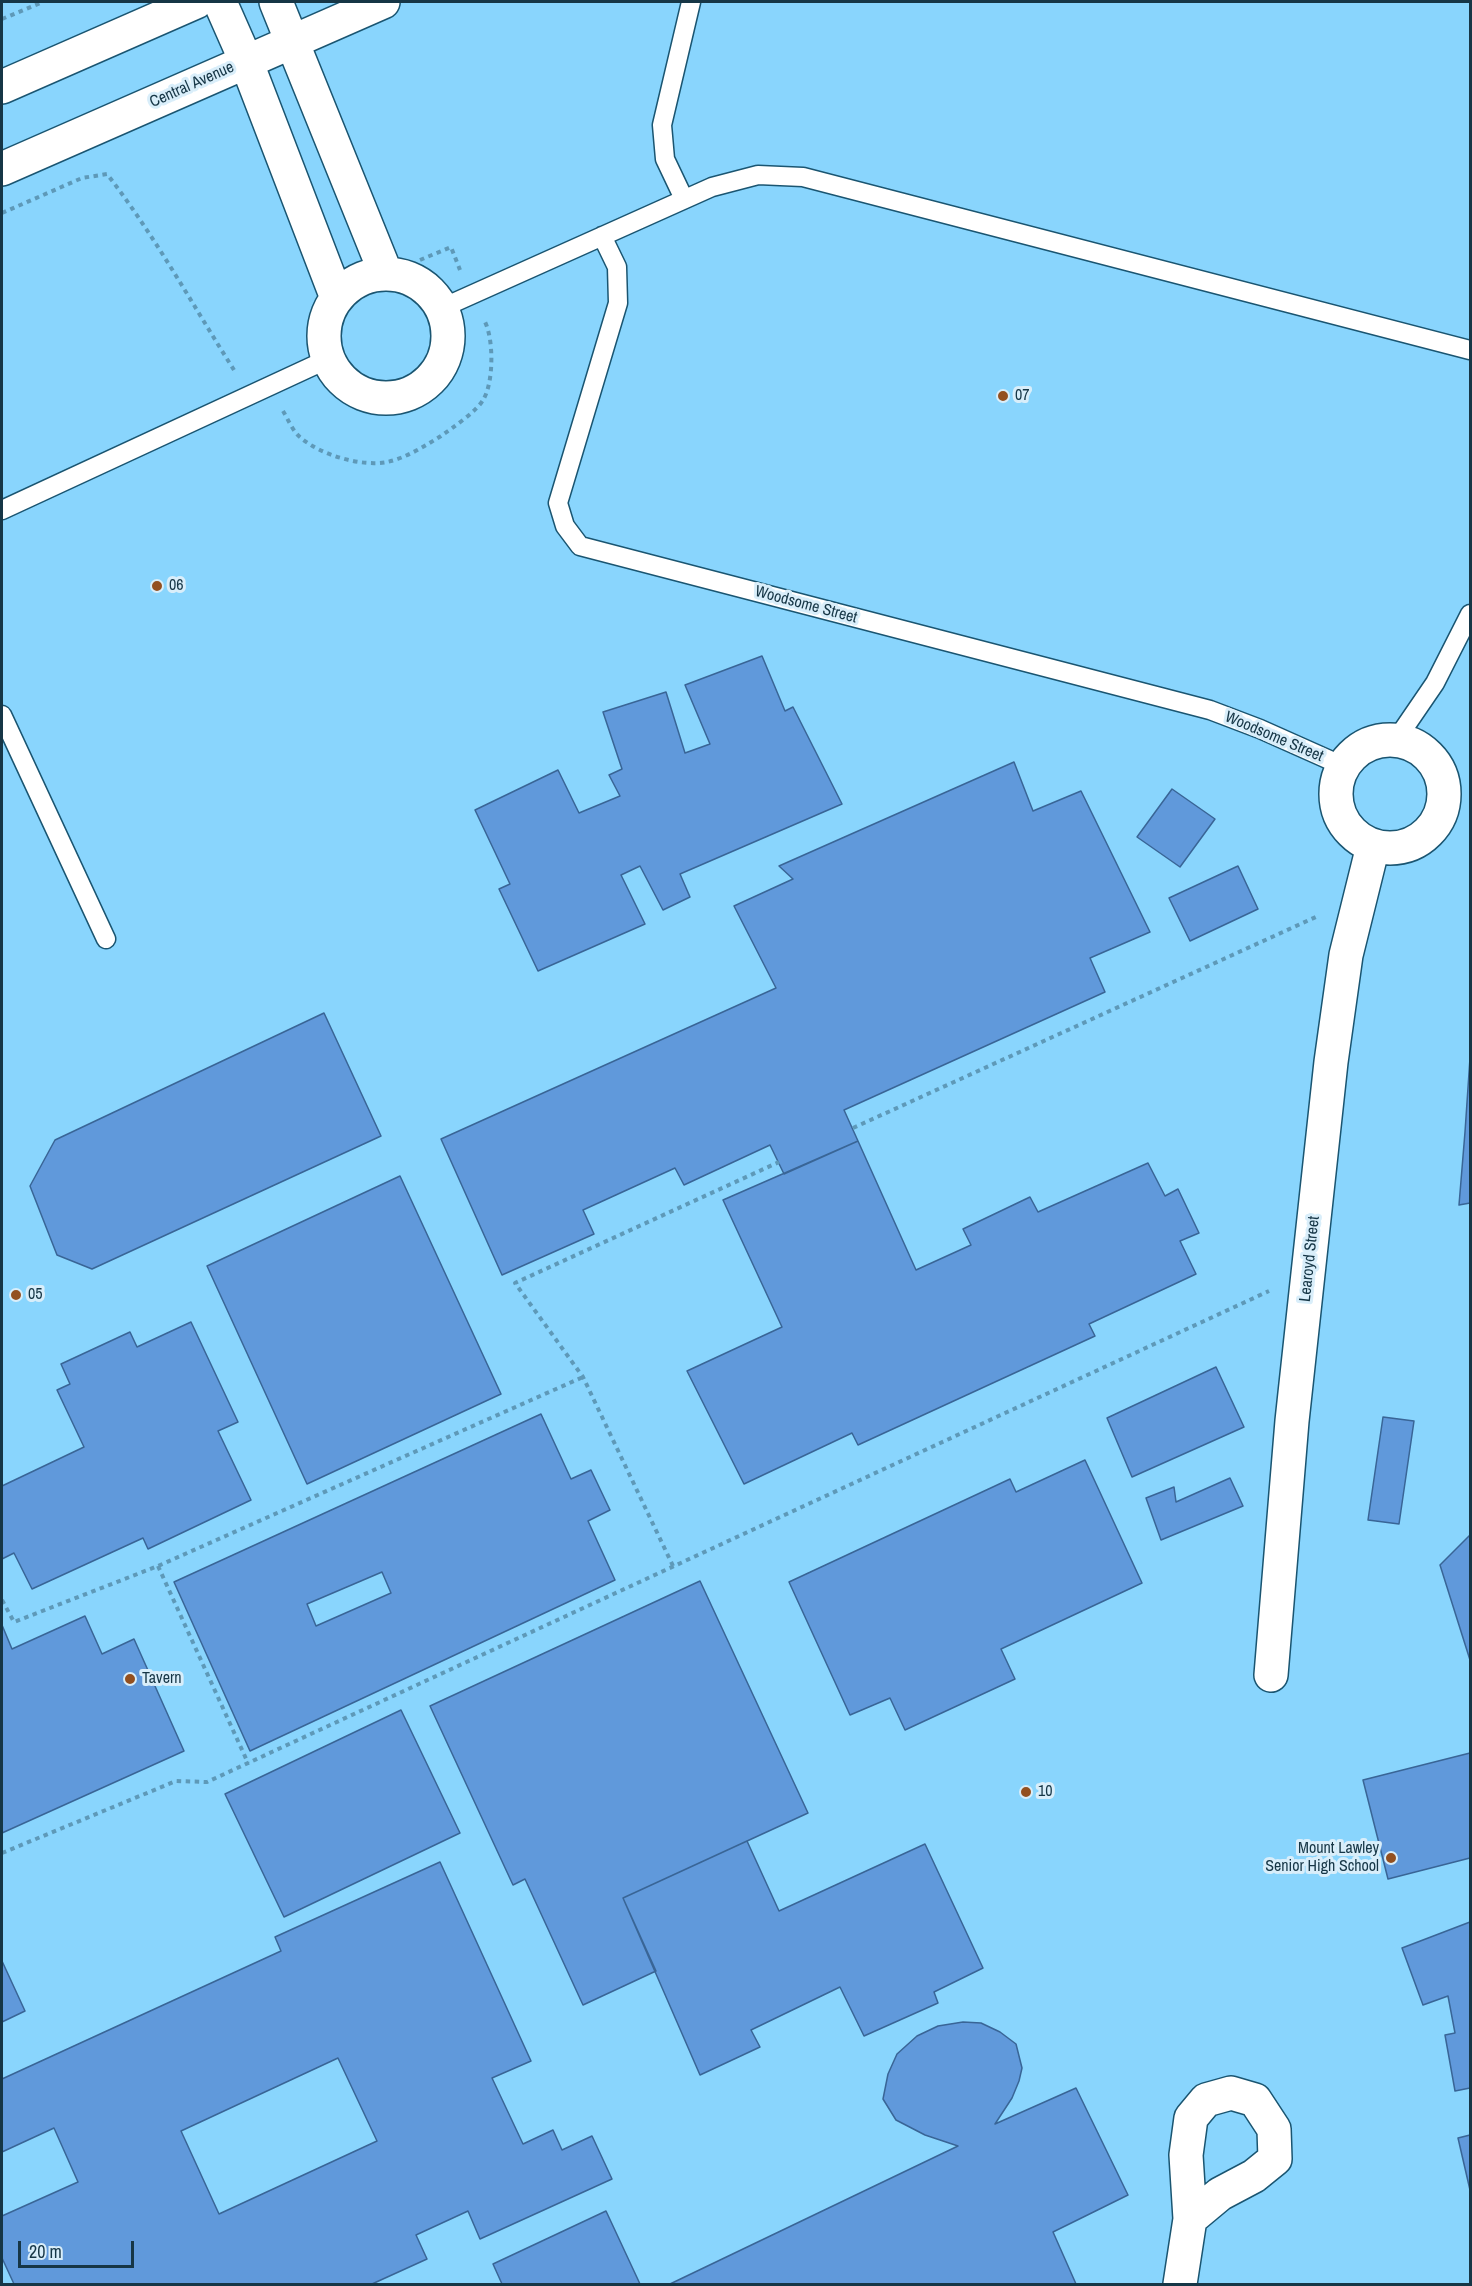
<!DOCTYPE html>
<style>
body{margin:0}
#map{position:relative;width:1472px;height:2286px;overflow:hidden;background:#89d5fd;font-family:"Archivo Narrow",sans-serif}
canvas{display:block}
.frame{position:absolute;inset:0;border:3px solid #163646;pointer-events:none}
.scale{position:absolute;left:18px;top:2241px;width:116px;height:27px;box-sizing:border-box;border:3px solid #163646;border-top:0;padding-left:8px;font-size:18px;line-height:21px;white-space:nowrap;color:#163646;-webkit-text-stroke:4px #d9eefa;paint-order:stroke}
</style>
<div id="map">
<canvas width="1472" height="2286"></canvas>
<div class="frame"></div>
<div class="scale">20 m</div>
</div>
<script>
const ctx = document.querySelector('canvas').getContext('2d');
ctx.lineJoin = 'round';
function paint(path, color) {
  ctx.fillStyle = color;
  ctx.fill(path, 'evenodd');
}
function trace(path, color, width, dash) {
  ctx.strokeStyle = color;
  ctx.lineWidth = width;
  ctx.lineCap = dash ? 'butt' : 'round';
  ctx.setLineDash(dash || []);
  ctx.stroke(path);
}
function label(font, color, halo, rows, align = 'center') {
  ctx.font = font + ' "Archivo Narrow",sans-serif';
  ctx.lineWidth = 6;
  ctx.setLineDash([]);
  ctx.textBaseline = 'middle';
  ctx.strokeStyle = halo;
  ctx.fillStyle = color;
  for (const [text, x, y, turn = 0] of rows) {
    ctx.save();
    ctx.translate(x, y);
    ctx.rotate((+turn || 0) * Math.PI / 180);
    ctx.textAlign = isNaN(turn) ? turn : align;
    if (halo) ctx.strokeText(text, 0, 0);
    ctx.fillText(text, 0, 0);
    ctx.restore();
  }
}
const building = new Path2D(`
 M762 656 785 711 793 707 842 804 680 874 690 897 663 910 640 866 621 875 645 924 538 971 499 889 510 884 475 810 558 770 579 813 620 796 609 775 622 769 603 712 666 692 685 753 710 744 685 685Z
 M1014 762 1033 811 1081 791 1150 932 1090 958 1105 992 844 1110 858 1141 784 1174 770 1145 684 1185 675 1168 583 1210 594 1234 502 1275 441 1139 776 988 734 906 793 879 779 866Z
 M1172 789 1215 819 1180 867 1137 837Z
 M1238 866 1258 909 1190 941 1169 898Z
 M324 1013 381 1136 92 1269 57 1255 30 1186 55 1140Z
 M1470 1058V1203L1459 1205 1465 1132Z
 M858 1141 916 1270 971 1245 963 1229 1030 1197 1038 1212 1148 1163 1165 1196 1178 1189 1199 1233 1180 1241 1196 1274 1089 1324 1095 1336 858 1445 852 1433 744 1484 687 1371 782 1327 723 1200Z
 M400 1176 501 1394 307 1484 207 1266Z
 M191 1322 238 1422 218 1431 251 1500 148 1549 143 1538 32 1589 14 1553 2 1559V1486L84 1447 57 1390 70 1384 61 1364 130 1332 137 1347Z
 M1216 1367 1244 1427 1132 1477 1107 1418Z
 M541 1414 571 1479 591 1470 610 1510 588 1521 615 1580 250 1751 174 1582ZM382 1572 391 1593 316 1626 307 1604Z
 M1383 1417 1414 1421 1399 1524 1368 1520Z
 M1085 1460 1142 1583 1001 1649 1015 1679 905 1730 890 1698 850 1715 789 1582 1010 1479 1016 1492Z
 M1230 1478 1243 1506 1161 1540 1146 1498 1174 1487 1176 1502Z
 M1470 1535V1660L1440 1565Z
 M700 1581 808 1813 623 1898 656 1971 583 2005 525 1879 513 1885 430 1706Z
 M85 1616 102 1654 134 1639 184 1751 2 1833V1625L12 1649Z
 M401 1710 460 1833 284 1917 225 1794Z
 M1470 1753V1858L1388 1879 1363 1780Z
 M747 1841 779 1911 925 1844 983 1968 934 1992 938 2003 864 2036 840 1987 751 2030 760 2047 700 2075 623 1898Z
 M440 1862 531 2061 492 2078 523 2144 553 2130 562 2150 592 2136 612 2179 480 2239 468 2211 416 2235 427 2259 372 2284H14L2 2258V2216L78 2182 54 2128 2 2152V2079L281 1951 275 1937ZM338 2058 377 2141 219 2214 181 2131Z
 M1470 1922V2088L1455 2091 1445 2035 1455 2033 1448 1996 1423 2005 1402 1948Z
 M2 1961 25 2011 2 2022Z
 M963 2022 981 2023 1000 2032 1016 2044 1022 2068 1019 2081 1012 2098 995 2124 1076 2088 1128 2195 1053 2232 1076 2284H670L958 2146 925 2135 896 2120 883 2099 888 2074 897 2054 917 2036 938 2026Z
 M1470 2135V2190L1458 2138Z
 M606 2211 640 2284H502L493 2264Z`);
paint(building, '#6099db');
trace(building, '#396596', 1.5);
const lane = new Path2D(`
 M684 199 665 159 662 125 691 2
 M602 236 617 267 618 303 558 503 565 526 580 546 1210 710 1260 729 1343 766
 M442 308 712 187 758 175 803 177 1470 350
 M2 510 328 359
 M2 715 106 939
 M1396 740 1435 683 1470 614`);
const street = new Path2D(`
 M220 2 246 61 337 298
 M276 2 386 274
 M324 336a62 62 0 1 1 124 0a62 62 0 1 1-124 0Z
 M1336 794a54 54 0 1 1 108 0a54 54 0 1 1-108 0Z
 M1271 1675 1292 1421 1331 1062 1346 955 1373 846
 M1180 2284 1190 2219 1186 2155 1191 2118 1206 2100 1231 2093 1255 2100 1274 2129 1275 2159 1254 2176 1220 2194 1190 2219`);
const primary = new Path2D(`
 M2 87 196 2
 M2 169 383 2`);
trace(lane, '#1a5571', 21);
trace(street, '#1a5571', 36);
trace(primary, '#1a5571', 36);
trace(new Path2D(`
 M2 19 43 2
 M2 213 82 178 107 174C155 236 192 304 234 370
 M420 260 451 247 460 270
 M283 411C288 419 293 432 301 438 321 455 361 467 387 462 406 458 425 446 441 436 451 429 477 411 483 400 494 383 494 337 484 320
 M853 1128 1318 916
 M158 1566 248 1763
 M673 1566 583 1377 515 1283 779 1162
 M2 1600 14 1622 158 1566 583 1377
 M2 1853 176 1781 207 1782 1269 1291`), '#5e99b8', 4, [4.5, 4.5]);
trace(lane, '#fff', 18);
trace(street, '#fff', 33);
trace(primary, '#fff', 33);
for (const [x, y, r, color] of [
 [1003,396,6,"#935020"],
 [157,586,6,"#935020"],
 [16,1295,6,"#935020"],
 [130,1679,6,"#935020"],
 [1026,1792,6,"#935020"],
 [1391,1858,6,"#935020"]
]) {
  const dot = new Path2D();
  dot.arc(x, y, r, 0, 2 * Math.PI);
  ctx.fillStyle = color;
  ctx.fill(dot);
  trace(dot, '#d9eefa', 2);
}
label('16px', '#163646', '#d9eefa', [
 ["Central Avenue",192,85,-24],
 ["Woodsome Street",806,605,15],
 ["Woodsome Street",1274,737,23],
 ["Learoyd Street",1310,1259,-84]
]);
label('16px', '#163646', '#d9eefa', [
 ["07",1015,396],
 ["06",169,586],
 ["05",28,1295],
 ["Tavern",142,1679],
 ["10",1038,1792],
 ["Mount Lawley",1379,1849,"right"],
 ["Senior High School",1379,1867,"right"]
], 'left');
</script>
